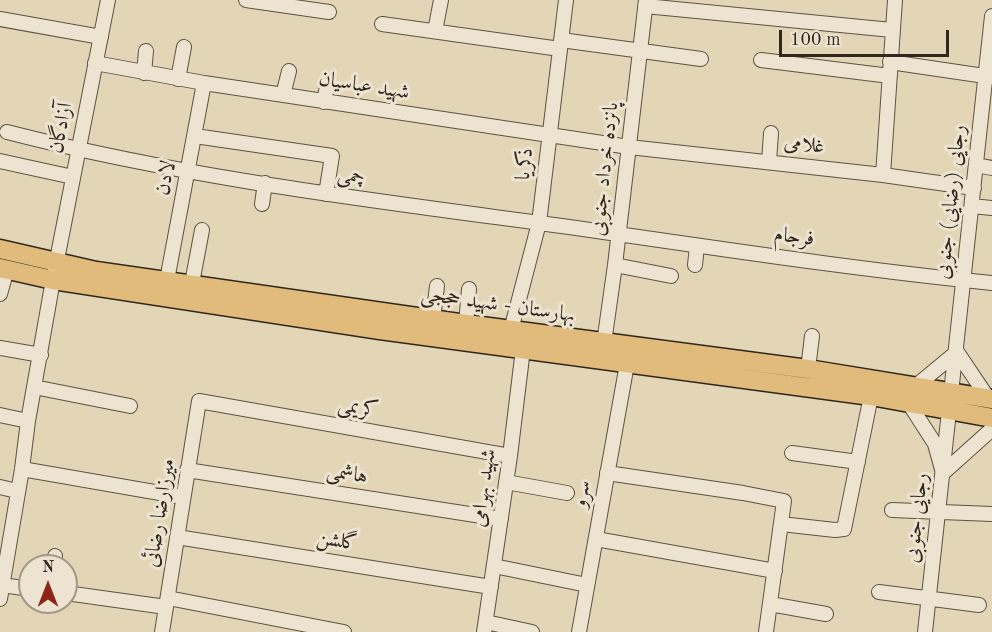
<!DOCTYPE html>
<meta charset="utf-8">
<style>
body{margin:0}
#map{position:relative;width:992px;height:632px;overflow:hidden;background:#e2d6b6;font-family:"Old Standard TT",serif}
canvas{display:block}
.north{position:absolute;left:18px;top:554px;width:60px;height:60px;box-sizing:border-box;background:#ece4d0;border:2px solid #a19888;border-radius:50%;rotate:0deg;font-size:16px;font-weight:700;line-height:24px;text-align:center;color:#31271d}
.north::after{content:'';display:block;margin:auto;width:21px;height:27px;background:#8f2418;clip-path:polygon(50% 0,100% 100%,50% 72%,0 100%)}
.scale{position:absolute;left:779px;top:30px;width:170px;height:27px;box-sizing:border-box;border:3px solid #31271d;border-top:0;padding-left:8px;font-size:18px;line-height:21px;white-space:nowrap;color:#31271d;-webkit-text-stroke:4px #ece4d0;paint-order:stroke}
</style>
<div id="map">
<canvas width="992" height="632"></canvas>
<div class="north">N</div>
<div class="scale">100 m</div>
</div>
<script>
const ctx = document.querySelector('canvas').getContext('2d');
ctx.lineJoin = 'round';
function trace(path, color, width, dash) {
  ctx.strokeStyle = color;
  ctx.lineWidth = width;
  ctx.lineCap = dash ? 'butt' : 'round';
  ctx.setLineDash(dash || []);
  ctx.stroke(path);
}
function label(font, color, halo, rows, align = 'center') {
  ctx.font = font + ' "Old Standard TT",Amiri,serif';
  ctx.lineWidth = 6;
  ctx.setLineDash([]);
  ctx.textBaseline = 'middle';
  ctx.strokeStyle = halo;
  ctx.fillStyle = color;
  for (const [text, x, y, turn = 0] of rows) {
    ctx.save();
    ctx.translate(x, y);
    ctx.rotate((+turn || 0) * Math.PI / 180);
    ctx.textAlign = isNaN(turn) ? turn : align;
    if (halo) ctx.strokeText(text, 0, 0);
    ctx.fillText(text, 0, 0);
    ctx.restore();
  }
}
const minor = new Path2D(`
 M246 0 329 12
 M645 6 892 30
 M0 19 101 37
 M382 24 560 49
 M435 31 441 0
 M561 40 701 59
 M761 60 890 76
 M890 62 992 77
 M95 63 204 83 629 147 883 175 974 188
 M144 73 146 51
 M178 79 184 47
 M283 95 289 71
 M324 102 328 81
 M7 132C182 177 361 199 540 223 691 244 841 268 992 283
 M195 136 332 156 326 194
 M0 161 73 177
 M769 162 771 133
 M976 165 992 168
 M883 175 895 0
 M262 204 265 183
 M972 206 992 208
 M615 265 671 276
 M695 265 697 246
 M167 280 204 83
 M192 283 202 230
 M0 294 7 269
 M433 319 437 286
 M466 324 469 289
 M511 330 539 223 566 0
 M604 343 615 265 646 0
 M0 348 41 355
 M808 369 812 336
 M916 386 957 352 988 398
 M34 387 130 406
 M908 402 935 444 943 473 992 429
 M0 415 28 421
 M792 453 858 462
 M22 469 183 497
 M187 470 501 519
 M607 473 743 493 784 501 766 632
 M506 482 567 493
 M0 487 17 491
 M892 510 992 514
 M781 524 835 530 844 529 871 396
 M177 537 491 587
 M596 539 775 571
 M53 566 55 556
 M494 566 587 585
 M2 585 30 589
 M879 592 979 605
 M66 593 166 607
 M168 598 344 632
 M0 599 22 469 28 421 53 280 108 0
 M770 604 826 614
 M486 622 532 632
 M162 632 199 401 510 456
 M484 632 510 456 523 349
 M579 632 627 364
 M925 632 992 16`);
const major = new Path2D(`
 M0 249 96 271 466 324 808 369 992 399
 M0 268 53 280 380 330 871 396 992 418`);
trace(minor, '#5d5343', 16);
trace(major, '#31271d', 21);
trace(minor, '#ece4d0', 14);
trace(major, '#e1bb7b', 18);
label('21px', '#31271d', '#ece4d0', [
 ["شهید عباسیان",364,86,9],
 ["آزادگان",61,128,-79],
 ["غلامی",804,145,6],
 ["ذکریا",525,164,-84],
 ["پانزده خرداد جنوبی",605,169,-84],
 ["چمی",351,176,8],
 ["لادن",166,178,-79],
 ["رجایی (رضایی) جنوبی",951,202,-84],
 ["فرجام",794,237,7],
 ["بهارستان - شهید حججی",498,305,8],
 ["کریمی",358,408,10],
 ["هاشمی",347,474,9],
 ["شهید بهرامی",484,488,-82],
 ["سرو",582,494,-80],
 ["میرزارضا رضائی",160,513,-81],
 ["رجایی جنوبی",917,518,-84],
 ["گلشن",337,541,9]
]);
</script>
